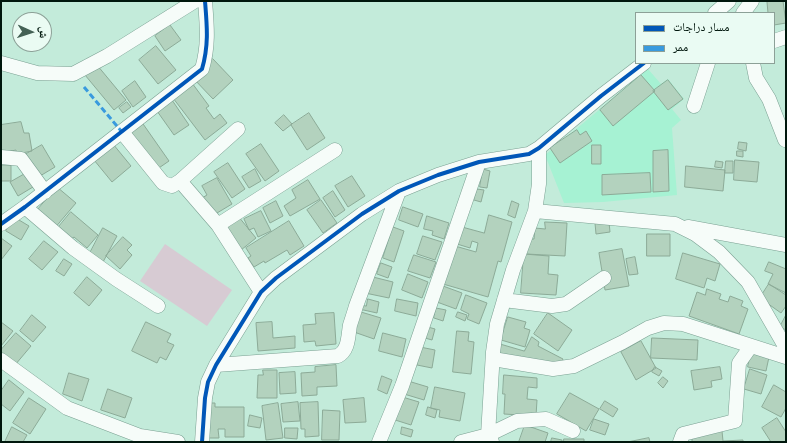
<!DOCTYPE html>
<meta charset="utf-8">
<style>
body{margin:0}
#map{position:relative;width:787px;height:443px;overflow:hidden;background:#c3ebda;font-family:Figtree,"Noto Naskh Arabic",sans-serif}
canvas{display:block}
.frame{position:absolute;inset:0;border:2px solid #00170d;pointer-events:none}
.legend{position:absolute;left:635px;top:12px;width:140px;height:52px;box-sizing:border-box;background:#eafbf3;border:1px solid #8ca097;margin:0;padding:5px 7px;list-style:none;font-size:12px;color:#00170d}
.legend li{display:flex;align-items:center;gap:8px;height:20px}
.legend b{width:20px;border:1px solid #8ca097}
.north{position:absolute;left:12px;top:12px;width:40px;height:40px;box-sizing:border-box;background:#eafbf3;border:1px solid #8ca097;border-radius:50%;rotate:93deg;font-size:11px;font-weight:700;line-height:16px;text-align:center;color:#00170d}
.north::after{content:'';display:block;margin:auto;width:14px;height:18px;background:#446155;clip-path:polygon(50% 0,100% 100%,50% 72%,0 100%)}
</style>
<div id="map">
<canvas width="787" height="443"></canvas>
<div class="frame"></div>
<ul class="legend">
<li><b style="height:5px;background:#0057b8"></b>مسار دراجات</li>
<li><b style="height:5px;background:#399ade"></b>ممر</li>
</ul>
<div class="north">ش</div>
</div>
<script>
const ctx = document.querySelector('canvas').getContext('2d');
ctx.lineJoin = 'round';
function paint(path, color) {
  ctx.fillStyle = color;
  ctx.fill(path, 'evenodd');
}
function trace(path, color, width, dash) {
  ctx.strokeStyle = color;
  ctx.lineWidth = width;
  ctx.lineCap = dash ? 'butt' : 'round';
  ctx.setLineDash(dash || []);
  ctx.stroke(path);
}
paint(new Path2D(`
 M648 69 661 84 668 79 684 99 672 109 681 120 672 128 677 195 603 202 564 203 545 155Z`), '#a6f2d3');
paint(new Path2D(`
 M165 244 232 290 207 326 140 281Z`), '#d7cbd3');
const building = new Path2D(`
 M775 1H783L786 23 774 25V13H768L767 2Z
 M170 25 181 40 165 51 155 36Z
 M156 46 176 70 158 84 139 60Z
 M213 59 233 80 213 99 193 78Z
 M97 65 126 100 114 110 85 75Z
 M641 75 655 91 613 126 600 110Z
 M668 80 683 99 668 110 653 91Z
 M135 81 146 97 133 107 122 91Z
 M192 83 209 106 206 108 214 119 220 114 227 123 205 140 173 98Z
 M172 100 189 125 174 135 157 111Z
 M127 102 131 107 123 113 119 108Z
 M309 113 325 138 307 150 291 125Z
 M284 115 292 124 283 131 275 123Z
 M141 121 169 161 153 172 125 133Z
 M21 122 24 133H29L32 151 17 154 16 150 1 153V125Z
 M577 130 580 135 586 131 592 141 560 163 550 148Z
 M739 142 747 143 746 151 738 149Z
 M113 144 131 166 112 182 94 160Z
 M261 144 279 171 265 181 246 154Z
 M42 145 55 167 35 179 38 184 18 196 10 182 24 174 16 160Z
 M592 145H601V164H592Z
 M668 150 669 191 653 192V151Z
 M737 151H743V157L737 156Z
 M735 160 759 162 757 182 734 180Z
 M716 161 723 162 722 168 715 167Z
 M726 161H733V173H725Z
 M228 163 245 189 232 198 214 172Z
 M1 165H11V181H1Z
 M686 166 725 170 723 191 685 187Z
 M255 169 261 181 249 188 242 177Z
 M483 169 490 171 487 188 480 187Z
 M650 173 651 192 602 195V175Z
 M352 176 365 196 348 207 335 186Z
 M217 178 232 204 212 216 202 198 207 195 202 186Z
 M308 180 320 199 290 216 284 206 296 198 292 190Z
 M57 187 76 203 54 229 35 213Z
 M477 189 484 190 481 202 474 200Z
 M333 191 345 210 335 217 323 198Z
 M321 200 337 223 323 233 307 210Z
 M276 201 283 216 270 223 263 208Z
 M512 201 519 204 515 218 508 215Z
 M403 207 423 214 418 227 399 220Z
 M261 211 271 231 258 237 254 228 249 230 244 219Z
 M71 212 98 235 87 248 74 237 70 240 57 229Z
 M489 215 512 222 501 262 498 261 488 297 443 284 455 246 476 252 478 243 472 241 470 248 457 244 462 227 484 233Z
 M238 216 256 238 241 250 223 228Z
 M427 216 449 223 444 239 432 235 433 231 424 229Z
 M14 217 29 226 21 240 6 231Z
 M289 221 304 246 290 255 287 250 265 263 264 261 254 267 248 258 251 256 246 248Z
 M545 222 567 223 565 256 526 254 527 239H534L535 228 545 229Z
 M609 222 610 232 596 234 595 223Z
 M393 227 404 231 394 262 383 258Z
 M103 228 117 236 103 262 89 255Z
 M647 234H670V256H647Z
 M423 236 442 242 435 260 417 254Z
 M123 237 132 245 127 250 132 255 120 269 106 256Z
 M1 238 12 246 1 260Z
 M44 241 58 252 42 270 29 259Z
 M622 249 629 286 605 290 599 253Z
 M683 253 720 264 715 281 707 278 704 288 676 279Z
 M524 254 549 256 548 274 558 275 556 295 521 293Z
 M414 255 436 262 430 278 408 271Z
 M635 257 638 274 629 275 626 259Z
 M64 259 72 264 64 276 56 271Z
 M769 262 786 269V293L768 284 773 274 765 271Z
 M381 263 392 267 388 278 377 274Z
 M408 274 428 282 422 298 402 290Z
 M369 276 393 282 389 298 365 293Z
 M87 277 102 290 89 306 74 293Z
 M769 284 786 295V306L781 313 760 298Z
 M443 286 462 293 456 309 437 302Z
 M707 289 721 294 719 299 728 302 730 296 743 301 741 306 748 309 739 334 689 316 697 292 705 295Z
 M466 295 487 303 479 324 467 319 469 314 461 310Z
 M368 299 379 302 377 313 359 309 360 305 366 306Z
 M397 299 418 303 416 316 395 311Z
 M436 308 446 310 443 321 434 318Z
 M361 312 381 318 374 339 354 332Z
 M458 312 467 315 465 321 456 317Z
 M334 313 336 344 316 346 315 341 304 342 303 325 316 324 315 314Z
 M548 313 572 330 558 351 534 334Z
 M32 315 46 327 33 342 20 331Z
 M786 315V330L780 327Z
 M508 317 526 322 524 328 530 330 525 347 501 340Z
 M1 322 13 331 1 346Z
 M146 322 171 334 167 342 174 345 166 360 160 357 157 363 132 351Z
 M272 322 273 338 295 336V348L258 351 256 323Z
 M428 327 435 329 432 340 425 338Z
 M457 331 469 332 468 341 474 342 471 374 453 372Z
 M16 333 31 346 15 365 1 353V350Z
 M383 333 406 339 402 357 379 351Z
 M532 337 539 342 538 346 563 359 560 366 531 363 520 356 518 360 496 356 500 344 524 351Z
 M652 338 698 340 697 360 651 358Z
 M641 341 656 368 636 380 621 352Z
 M420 347 435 350 432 368 417 365Z
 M751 353 769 357 766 371 748 367Z
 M336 365 337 386 317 387V395L302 396 301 373 315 372V367Z
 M655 367 662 371 659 376 652 372Z
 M720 367 722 379 711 381 712 387 694 390 691 371Z
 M750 369 767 375 761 394 744 389Z
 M263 370H277V398H257L258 375H263Z
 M295 372 296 393 280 394 279 373Z
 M69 373 89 379 82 401 63 394Z
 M504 375 537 378V388L528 387 527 399 537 400 536 416 504 414 505 394H503Z
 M382 376 392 380 387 394 378 390Z
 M663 377 668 381 663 388 658 383Z
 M9 380 24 392 10 411 1 404V391Z
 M408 381 428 387 424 400 404 394Z
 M774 385 786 392V408L781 417 762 407Z
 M435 387 465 393 460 421 439 417 440 410 431 408Z
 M108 389 132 398 125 418 101 410Z
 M570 393 599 409 586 431 557 414Z
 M399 396 419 402 411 425 392 419Z
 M29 398 46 409 30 434 13 423Z
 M364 398 366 422 345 423 343 400Z
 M605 401 618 409 613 417 600 409Z
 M298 402 300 421 283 422 281 404Z
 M318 402 319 436 305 437V429H301L300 403Z
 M205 403H215V407H244V437H225V429H218L219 438H205Z
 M278 403 283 438 266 440 262 406Z
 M428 407 437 410 435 418 426 415Z
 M323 410 340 411 339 440H322Z
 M250 415 262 418 260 428 248 426Z
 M777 418 786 432V442H771L762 428Z
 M594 419 609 424 605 435 590 430Z
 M525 425 548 433 545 442H519Z
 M12 427 27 435 23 442H5Z
 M402 427 413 430 411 437 401 434Z
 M285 428H298L297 439 285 438Z
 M722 431 723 441 743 440V442H692V433Z
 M552 438 562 440V442H551Z
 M649 438 650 442H628Z
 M564 439H584V442H564Z`);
paint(building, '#b3d2be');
trace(building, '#8caa97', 1);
const minor = new Path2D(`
 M715 13 729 1
 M743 13 752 1
 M774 41 786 37
 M1 63 37 73 73 74 107 56 195 1
 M753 63 756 78 769 99 785 140
 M694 106 708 63
 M122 132 163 183 172 186 180 181 238 129
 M1 157 21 159 45 192
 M180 181 218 225 261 292
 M25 207 73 248 116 279 158 306
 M535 211 675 224 695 234 719 252 748 282 786 348
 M1 224 25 207 202 69C209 45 207 26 205 1
 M218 225 335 150
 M688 227 786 245
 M504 300 552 306 566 304 604 278
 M493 359 553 369 574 366 623 342 648 328 664 323 683 324 786 357
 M1 360 67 408 140 436 178 442
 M216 365 338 356C349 350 348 336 350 325 352 319 354 313 356 306L399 191
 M202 442 205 398 208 382 216 365 261 292 276 278 362 214 399 191 438 175 479 162 529 154 539 148 601 96 644 63
 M379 442 402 386 479 162
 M461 442 488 435 517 421 546 419 573 431
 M492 442 488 435 493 352 497 324 513 270 535 211 539 184V148
 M680 442 683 434 735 421 739 363 751 346`);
trace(minor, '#7aa092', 15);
trace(minor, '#f6fcf9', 14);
trace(new Path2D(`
 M84 87 122 132`), '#399ade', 3, [6, 3]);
trace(new Path2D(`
 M1 224 25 207 202 69C209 45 207 26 205 1
 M202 442 205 398 208 382 216 365 261 292 276 278 362 214 399 191 438 175 479 162 529 154 539 148 601 96 644 63`), '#0057b8', 4);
</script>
